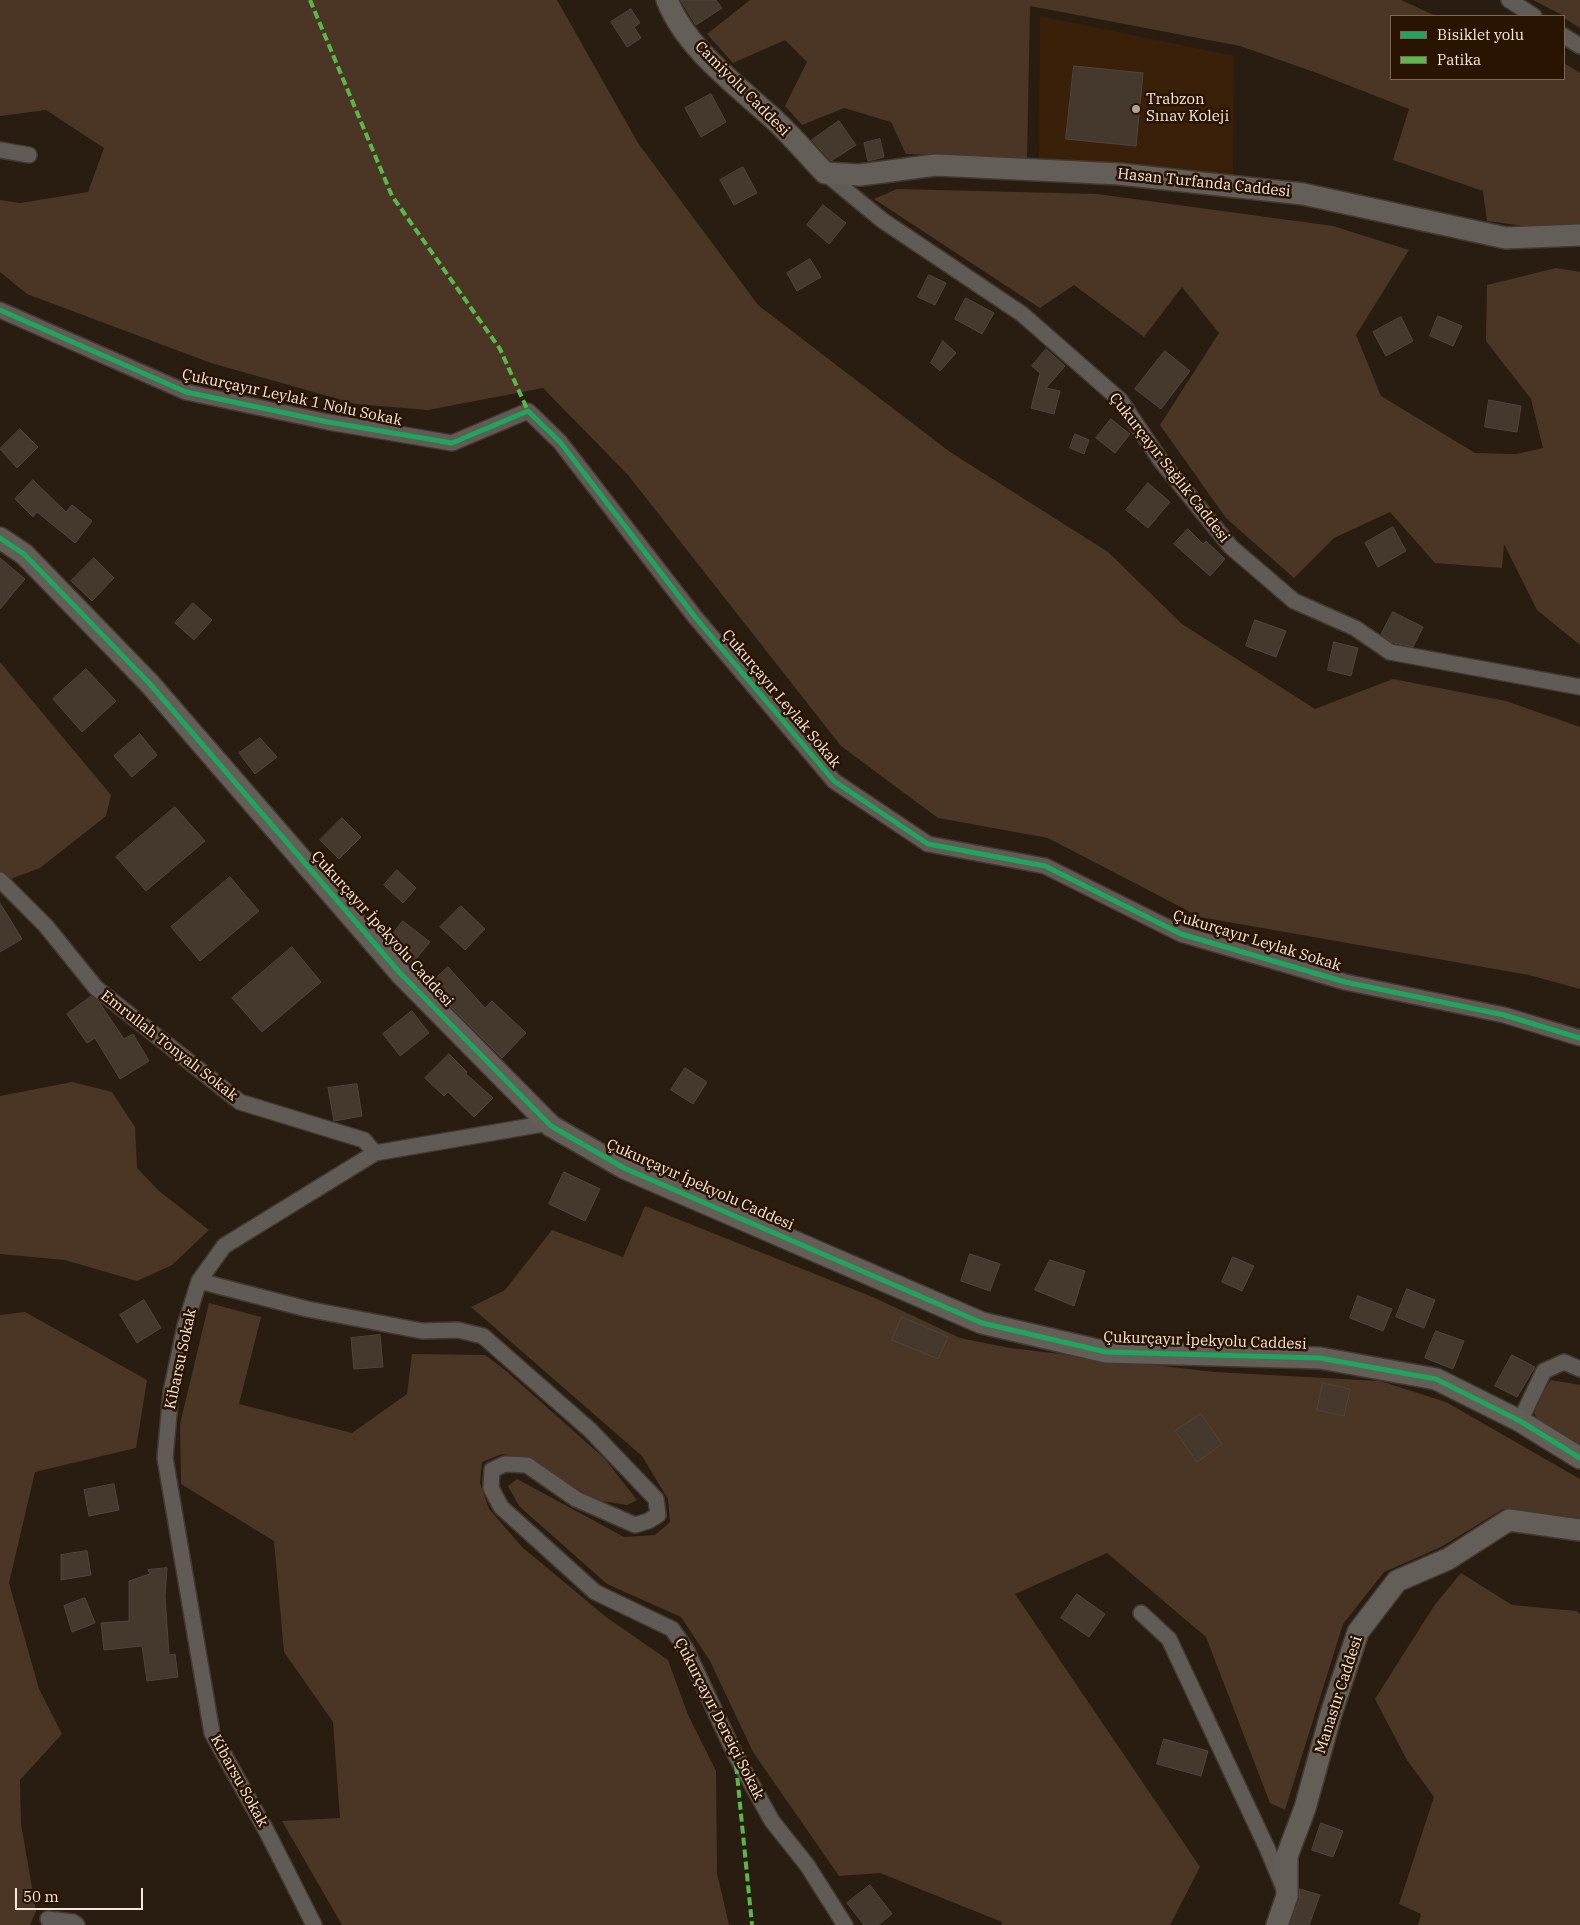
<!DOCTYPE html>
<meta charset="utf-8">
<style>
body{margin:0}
#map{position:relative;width:1580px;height:1925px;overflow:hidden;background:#291d12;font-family:"IBM Plex Serif",serif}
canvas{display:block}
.legend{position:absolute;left:1390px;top:15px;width:175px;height:65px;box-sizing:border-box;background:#291301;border:1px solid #7c6859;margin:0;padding:6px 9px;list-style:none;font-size:15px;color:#f8e8dc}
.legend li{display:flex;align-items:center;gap:10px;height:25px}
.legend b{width:25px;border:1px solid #7c6859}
.scale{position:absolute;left:15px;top:1888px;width:128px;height:22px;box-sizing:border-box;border:2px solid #f8e8dc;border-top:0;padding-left:6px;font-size:15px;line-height:18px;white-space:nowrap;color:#f8e8dc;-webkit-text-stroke:4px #291301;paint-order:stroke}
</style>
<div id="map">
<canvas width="1580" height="1925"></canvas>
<ul class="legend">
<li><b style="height:6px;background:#20a55d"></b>Bisiklet yolu</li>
<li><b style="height:6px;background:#58b947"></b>Patika</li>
</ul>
<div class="scale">50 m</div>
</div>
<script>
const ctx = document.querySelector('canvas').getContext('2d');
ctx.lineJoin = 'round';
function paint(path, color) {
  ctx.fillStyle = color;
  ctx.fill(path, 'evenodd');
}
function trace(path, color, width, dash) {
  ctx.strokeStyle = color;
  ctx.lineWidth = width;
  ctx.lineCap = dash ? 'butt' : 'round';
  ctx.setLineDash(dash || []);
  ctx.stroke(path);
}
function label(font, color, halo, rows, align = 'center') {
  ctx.font = font + ' "IBM Plex Serif",serif';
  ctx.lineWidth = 5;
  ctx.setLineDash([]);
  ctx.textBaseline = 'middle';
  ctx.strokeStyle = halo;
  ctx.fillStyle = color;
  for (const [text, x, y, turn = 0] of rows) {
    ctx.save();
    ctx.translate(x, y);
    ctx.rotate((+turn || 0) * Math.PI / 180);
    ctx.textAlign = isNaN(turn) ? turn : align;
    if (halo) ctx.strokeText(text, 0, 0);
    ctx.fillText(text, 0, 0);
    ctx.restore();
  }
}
paint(new Path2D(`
 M1040 16 1234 56 1233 176 1039 162Z`), '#3a2008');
paint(new Path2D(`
 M0 0H557L638 143 758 305 950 452 1108 552 1182 624 1315 709 1393 679 1506 701 1580 727V989L1529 975 1200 917 1048 838 938 818 841 746 628 475 543 388 428 410 356 404 211 363 27 294 0 272V200L20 203 88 192 104 148 46 110 0 116Z
 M750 0H1401L1436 16H1391V79H1564V63L1580 73V225L1539 228 1487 221 1483 191 1393 160 1409 109 1317 73 1240 46 1030 6 1027 159 906 154 891 122 844 108 802 125 785 106 807 62 785 40 733 63 707 34Z
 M1533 0H1580V28L1564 18V16Z
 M897 189 1097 194 1333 226 1409 250 1356 335 1381 396 1475 453 1516 454 1543 448 1531 399 1486 341 1487 285 1556 268 1580 272V645L1537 610 1504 544 1502 568 1435 563 1390 512 1334 538 1294 578 1226 518 1160 425 1219 333 1182 287 1144 337 1074 285 1040 308 874 199Z
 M0 662 111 795 106 816 40 868 0 883Z
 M72 1082 112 1092 135 1127 137 1168 159 1191 209 1230 172 1265 137 1281 65 1260 0 1254V1096Z
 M645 1206 875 1298 960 1338 1010 1348 1214 1372 1380 1381 1446 1402 1580 1479V1518L1503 1509 1441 1547 1384 1572 1343 1624 1285 1810 1270 1803 1206 1637 1107 1553 1015 1594 1200 1867 1170 1925H1001L1002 1922 880 1873 839 1876 753 1752 710 1661 681 1617 607 1584 519 1506 508 1486 517 1479 624 1537 655 1535 670 1522 668 1499 642 1456 471 1307 505 1290 552 1230 623 1257Z
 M209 1303 261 1317 239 1404 352 1433 407 1394 412 1354 485 1355 505 1370 605 1459 637 1500 627 1505 596 1500 528 1460 502 1454 482 1462 480 1483 489 1509 522 1547 606 1617 668 1660 688 1715 716 1771 717 1873 729 1925H342L282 1821 340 1818 333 1722 284 1652 274 1541 181 1484 180 1424Z
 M25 1312 147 1380 136 1448 35 1472 9 1583 39 1689 62 1734 20 1780 21 1824 36 1911 30 1925H0V1315Z
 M1551 1380 1580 1385V1449L1542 1427 1534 1413 1544 1390Z
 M1461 1573 1512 1605 1576 1611 1580 1614V1925H1418L1421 1914 1399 1904 1434 1797 1407 1760 1375 1699 1434 1606Z`), '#4b3625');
const building = new Path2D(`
 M681 0H716L722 8 696 25Z
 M631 9 640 23 634 27 641 38 627 47 611 22Z
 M1074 66 1143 73 1136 146 1066 139Z
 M711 94 726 122 701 137 685 108Z
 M839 121 856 145 831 161 812 140Z
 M880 139 884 157 868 161 864 143Z
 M743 167 757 193 734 205 720 180Z
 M823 205 846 223 829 244 807 225Z
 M810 259 821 277 797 291 787 273Z
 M929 275 946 283 935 305 918 297Z
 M966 298 994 313 982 334 955 319Z
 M1438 316 1462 326 1453 346 1430 336Z
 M1401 317 1413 341 1386 356 1373 332Z
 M943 341 956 353 940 371 931 363Z
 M1046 349 1065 366 1046 388 1060 391 1054 414 1031 408 1040 373 1032 366Z
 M1165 351 1190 371 1161 409 1135 389Z
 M1489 400 1521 406 1517 432 1485 427Z
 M1111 419 1130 434 1115 453 1096 438Z
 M20 429 38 447 17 468 0 449Z
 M1075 434 1089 440 1084 454 1070 448Z
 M33 480 66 512 72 505 92 521 75 543 37 512 33 517 15 499Z
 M1148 483 1170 502 1148 528 1126 510Z
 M1393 527 1406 551 1378 567 1365 543Z
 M1188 529 1203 544 1206 541 1225 559 1210 576 1174 544Z
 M0 558 25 579 0 609Z
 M94 558 114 578 92 601 71 581Z
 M193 603 212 620 194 640 175 623Z
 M1393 612 1423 627 1413 647 1394 643 1381 635Z
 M1255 620 1286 631 1276 657 1246 646Z
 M1334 642 1358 648 1351 676 1328 670Z
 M86 669 116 701 82 732 53 699Z
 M140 734 157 755 132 777 114 756Z
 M260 738 277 757 255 774 239 753Z
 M175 807 205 841 146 891 116 857Z
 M342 818 361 837 339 859 320 840Z
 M397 870 416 888 403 903 384 885Z
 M230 877 259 911 200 961 171 927Z
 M0 903 22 939 0 952Z
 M461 906 485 929 465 950 440 927Z
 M403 921 430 942 411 965 388 940Z
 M292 947 321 982 262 1032 232 998Z
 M448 967 485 1008 492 1001 526 1033 502 1058 429 985Z
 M92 996 99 1002 124 1039 133 1034 149 1061 120 1079 95 1038 87 1043 67 1014Z
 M412 1011 429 1033 400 1056 383 1034Z
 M449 1054 467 1072 466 1074 493 1098 474 1117 448 1092 444 1096 425 1078Z
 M685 1068 707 1082 693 1104 671 1090Z
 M357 1084 362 1116 334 1121 328 1088Z
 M564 1172 600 1189 585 1221 549 1204Z
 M970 1254 1000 1264 990 1291 961 1281Z
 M1233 1257 1254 1266 1242 1291 1222 1282Z
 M1050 1260 1085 1271 1074 1306 1035 1290Z
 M1407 1289 1435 1300 1424 1328 1396 1317Z
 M1358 1296 1392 1309 1383 1331 1350 1318Z
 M144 1300 161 1328 137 1343 120 1315Z
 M902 1317 948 1337 938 1359 892 1340Z
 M1436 1331 1464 1341 1453 1369 1425 1358Z
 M380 1335 383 1367 354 1369 351 1338Z
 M1512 1355 1535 1367 1517 1397 1495 1386Z
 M1323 1383 1350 1389 1344 1416 1317 1410Z
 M1201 1414 1222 1444 1197 1462 1175 1431Z
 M114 1484 119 1510 89 1516 84 1490Z
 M87 1551 91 1575 61 1580V1555Z
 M167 1568 165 1596 169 1655 175 1654 178 1677 147 1681 142 1646 104 1650 101 1623 129 1621V1581L150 1574 148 1570Z
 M1077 1594 1105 1614 1089 1637 1061 1618Z
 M85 1598 95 1623 72 1632 64 1606Z
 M1164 1739 1208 1751 1201 1776 1157 1764Z
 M1321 1823 1343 1831 1333 1857 1312 1850Z
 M870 1885 892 1914 878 1925H864L847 1903Z
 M1300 1889 1320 1895 1309 1925H1290L1299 1900Z`);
paint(building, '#45392e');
trace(building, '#4f453c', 1);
const street = new Path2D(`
 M1509 0 1534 16
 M1564 36 1580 46
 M0 150 29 155
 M825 173 882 220 1022 314 1120 400 1161 461 1231 547 1294 601 1355 628 1390 652 1580 687
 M0 310 186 392 328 422 452 443 528 411 560 442 695 617 834 781 928 844 1045 866 1181 934 1345 982 1504 1015 1580 1038
 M0 880 46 926 96 988 240 1102 364 1140 375 1153
 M199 1281 307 1309 422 1331 458 1330 483 1336 590 1430 656 1499 658 1515 648 1521 635 1525 576 1499 527 1465 505 1464 492 1470 491 1488 501 1507 595 1592 672 1629 686 1649 735 1754 772 1821 807 1865 845 1925
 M1520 1421 1544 1371 1564 1362 1580 1369
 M1141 1613 1169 1639 1267 1848 1284 1889
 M48 1919 73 1922 77 1925
 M314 1925 267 1832 212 1733 165 1458 171 1392 185 1326 199 1281 224 1246 375 1153 549 1123`);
const secondary = new Path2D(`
 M667 0C687 51 741 88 780 125 795 140 810 157 825 173L860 175 936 165 1119 174 1303 194 1506 238 1580 235
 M0 538 24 554 150 684 400 973 551 1126 624 1168 982 1323 1106 1352 1320 1358 1436 1379 1520 1421 1580 1458
 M1277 1925 1287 1896V1856L1305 1808 1331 1714 1358 1632 1397 1581 1448 1559 1509 1520 1580 1530`);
trace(street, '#443930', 18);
trace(secondary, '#443930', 24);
trace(street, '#615b57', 15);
trace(secondary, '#645e58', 21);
trace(new Path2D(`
 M310 0 392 196 500 349 528 411
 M735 1754 752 1925`), '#58b947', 4, [8, 4]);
trace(new Path2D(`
 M0 310 186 392 328 422 452 443 528 411 560 442 695 617 834 781 928 844 1045 866 1181 934 1345 982 1504 1015 1580 1038
 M0 538 24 554 150 684 400 973 551 1126 624 1168 982 1323 1106 1352 1320 1358 1436 1379 1520 1421 1580 1458`), '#20a55d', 5);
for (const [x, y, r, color] of [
 [1136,109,5,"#b0a195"]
]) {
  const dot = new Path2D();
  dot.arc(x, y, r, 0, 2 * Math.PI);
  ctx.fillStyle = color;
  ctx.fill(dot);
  trace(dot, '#291301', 2);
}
label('15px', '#f8e8dc', '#291301', [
 ["Camiyolu Caddesi",742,89,45],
 ["Hasan Turfanda Caddesi",1204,183,6],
 ["Çukurçayır Leylak 1 Nolu Sokak",292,398,12],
 ["Çukurçayır Sağlık Caddesi",1169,468,52],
 ["Çukurçayır Leylak Sokak",781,699,50],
 ["Çukurçayır İpekyolu Caddesi",382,929,48],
 ["Çukurçayır Leylak Sokak",1257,941,17],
 ["Emrullah Tonyalı Sokak",169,1046,38],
 ["Çukurçayır İpekyolu Caddesi",700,1185,24],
 ["Çukurçayır İpekyolu Caddesi",1205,1341,2],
 ["Kibarsu Sokak",181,1359,-78],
 ["Manastır Caddesi",1339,1695,-72],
 ["Çukurçayır Dereiçi Sokak",719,1719,63],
 ["Kibarsu Sokak",239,1781,61]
]);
label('15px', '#f8e8dc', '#291301', [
 ["Trabzon",1146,100],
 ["Sınav Koleji",1146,117]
], 'left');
</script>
